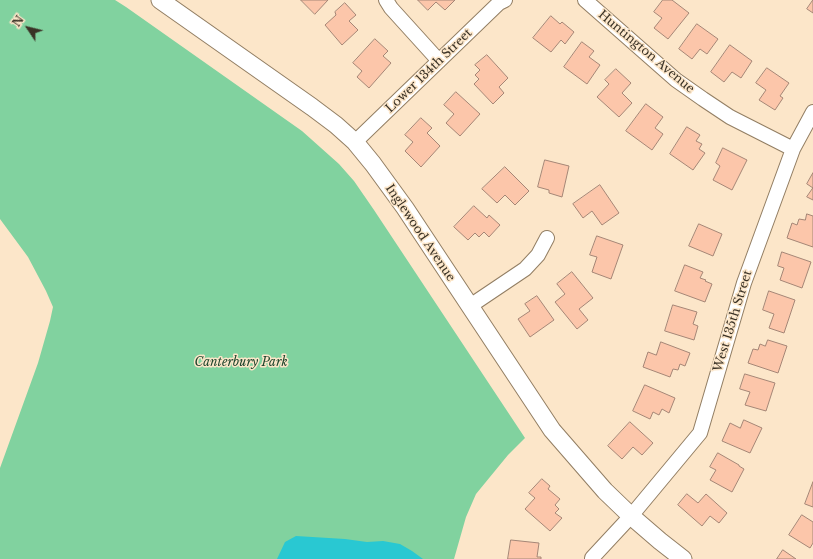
<!DOCTYPE html>
<style>
body{margin:0}
#map{position:relative;width:813px;height:559px;overflow:hidden;background:#fce6c9;font-family:"Libre Baskerville",serif}
canvas{display:block}
.north{position:absolute;left:8px;top:8px;width:40px;height:40px;-webkit-text-stroke:3px #fce6c9;paint-order:stroke;rotate:305deg;font-size:11px;font-weight:700;line-height:16px;text-align:center;color:#3a3226}
.north::after{content:'';display:block;margin:auto;width:14px;height:18px;background:#3a3226;clip-path:polygon(50% 0,100% 100%,50% 72%,0 100%)}
</style>
<div id="map">
<canvas width="813" height="559"></canvas>
<div class="north">N</div>
</div>
<script>
const ctx = document.querySelector('canvas').getContext('2d');
ctx.lineJoin = 'round';
function paint(path, color) {
  ctx.fillStyle = color;
  ctx.fill(path, 'evenodd');
}
function trace(path, color, width, dash) {
  ctx.strokeStyle = color;
  ctx.lineWidth = width;
  ctx.lineCap = dash ? 'butt' : 'round';
  ctx.setLineDash(dash || []);
  ctx.stroke(path);
}
function label(font, color, halo, rows, align = 'center') {
  ctx.font = font + ' "Libre Baskerville",serif';
  ctx.lineWidth = 3;
  ctx.setLineDash([]);
  ctx.textBaseline = 'middle';
  ctx.strokeStyle = halo;
  ctx.fillStyle = color;
  for (const [text, x, y, turn = 0] of rows) {
    ctx.save();
    ctx.translate(x, y);
    ctx.rotate((+turn || 0) * Math.PI / 180);
    ctx.textAlign = isNaN(turn) ? turn : align;
    if (halo) ctx.strokeText(text, 0, 0);
    ctx.fillText(text, 0, 0);
    ctx.restore();
  }
}
paint(new Path2D(`
 M0 0H115L126 7 302 131 339 164 354 181 374 210 525 438 508 455 476 494 466 517 454 559H0V468L38 363 50 321 53 307 46 291 28 257 0 219Z`), '#81d29f');
paint(new Path2D(`
 M296 536 345 539 367 542 383 541 400 544 412 551 423 559H277L285 542Z`), '#29c8d2');
const building = new Path2D(`
 M301 0H328L315 14Z
 M418 0H455L445 10 436 2 428 10Z
 M663 0H672L689 13 668 39 654 28 662 18 654 12Z
 M813 0V13L807 9Z
 M345 3 356 15 349 21 358 30 342 45 325 25 336 15 335 12Z
 M551 16 560 24 562 22 574 32 565 44 561 40 551 52 533 38Z
 M697 24 718 39 707 54 700 49 692 59 679 49Z
 M375 39 388 51 383 56 391 63 369 88 357 77 362 71 353 63Z
 M582 42 594 51 589 57 600 65 587 84 564 67Z
 M730 45 752 61 741 78 732 72 724 82 711 72Z
 M487 55 508 78 499 87 504 93 493 104 474 84 479 79 475 75 480 70 475 65Z
 M767 68 789 83 780 96 783 98 775 110 759 100 766 90 756 83Z
 M616 69 631 83 622 93 632 103 619 117 597 97 609 84 605 80Z
 M456 92 480 114 460 136 446 123 454 114 444 105Z
 M646 104 663 117 655 128 663 134 652 150 626 131Z
 M421 118 432 128 427 133 440 146 421 167 405 151 413 142 405 135Z
 M687 127 700 135 696 141 702 144 699 149 705 153 693 170 670 154Z
 M723 148 747 160 732 190 713 180 720 166 716 163Z
 M545 160 569 166 562 197 549 193V190L538 187Z
 M505 167 529 191 515 205 505 195 497 203 482 189Z
 M813 173V188L807 184Z
 M600 185 619 213 602 225 592 211 583 218 573 204Z
 M813 188V200L807 197Z
 M474 206 487 218 489 215 500 225 489 237 484 232 479 237 475 233 468 240 454 227Z
 M807 214 813 216V247L787 238 792 223 797 225 799 219 805 220Z
 M699 224 722 234 713 256 689 246Z
 M597 236 623 245 611 279 592 272 597 257 590 255Z
 M782 252 811 262 802 288 780 280 784 268 778 266Z
 M685 265 703 272 700 278 706 280 705 281 712 284 705 302 675 291Z
 M572 272 593 298 579 309 588 320 577 329 555 302 565 294 557 284Z
 M769 291 795 300 784 333 769 328 774 314 763 310Z
 M537 296 554 320 530 337 518 319 530 311 525 304Z
 M673 305 697 312 693 324 698 326 694 340 665 331Z
 M768 340 787 346 778 373 748 363 753 349 758 350 760 344 765 346Z
 M661 342 690 353 685 366 680 364 678 370 673 369 670 377 643 367 648 352 656 355Z
 M745 374 775 383 766 411 745 405 750 392 740 389Z
 M645 385 675 398 669 413 662 409 659 415 653 412 650 419 633 411Z
 M744 420 762 428 750 453 722 441 730 423 740 428Z
 M630 422 653 443 642 455 633 447 622 459 608 446Z
 M718 453 739 465V466L744 469 732 492 710 480 716 470 710 467Z
 M542 479 550 486 548 489 560 499 555 505 559 509 555 513 562 518 550 531 525 509 535 498 529 493Z
 M813 482V507L805 504Z
 M687 494 698 503 706 494 727 513 719 523 710 516 702 526 678 505Z
 M802 515 813 522V543L810 548 789 535Z
 M511 540 539 543 537 557H541V559H508Z
 M783 550 796 559H777Z`);
paint(building, '#fcc6aa');
trace(building, '#a58676', 1);
const minor = new Path2D(`
 M386 0 391 8 439 61
 M585 0 676 80 703 99 730 117 793 149
 M355 142 499 3 505 0
 M470 306 525 269 538 255 547 238
 M592 558 631 516 700 433 744 283 793 149 813 112`);
const tertiary = new Path2D(`
 M160 0 312 107 336 125 355 142 373 164 405 208 552 430 605 491 631 516 660 541 683 559`);
trace(minor, '#927e63', 16);
trace(tertiary, '#927e63', 19);
trace(minor, '#fff', 14);
trace(tertiary, '#fff', 17);
label('12px', '#3a3226', '#fce6c9', [
 ["Huntington Avenue",646,52,40],
 ["Lower 134th Street",429,71,-44],
 ["Inglewood Avenue",420,233,56],
 ["West 135th Street",733,321,-73]
]);
label('italic 12px', '#1e452d', '#fce6c9', [
 ["Canterbury Park",241,363]
]);
</script>
